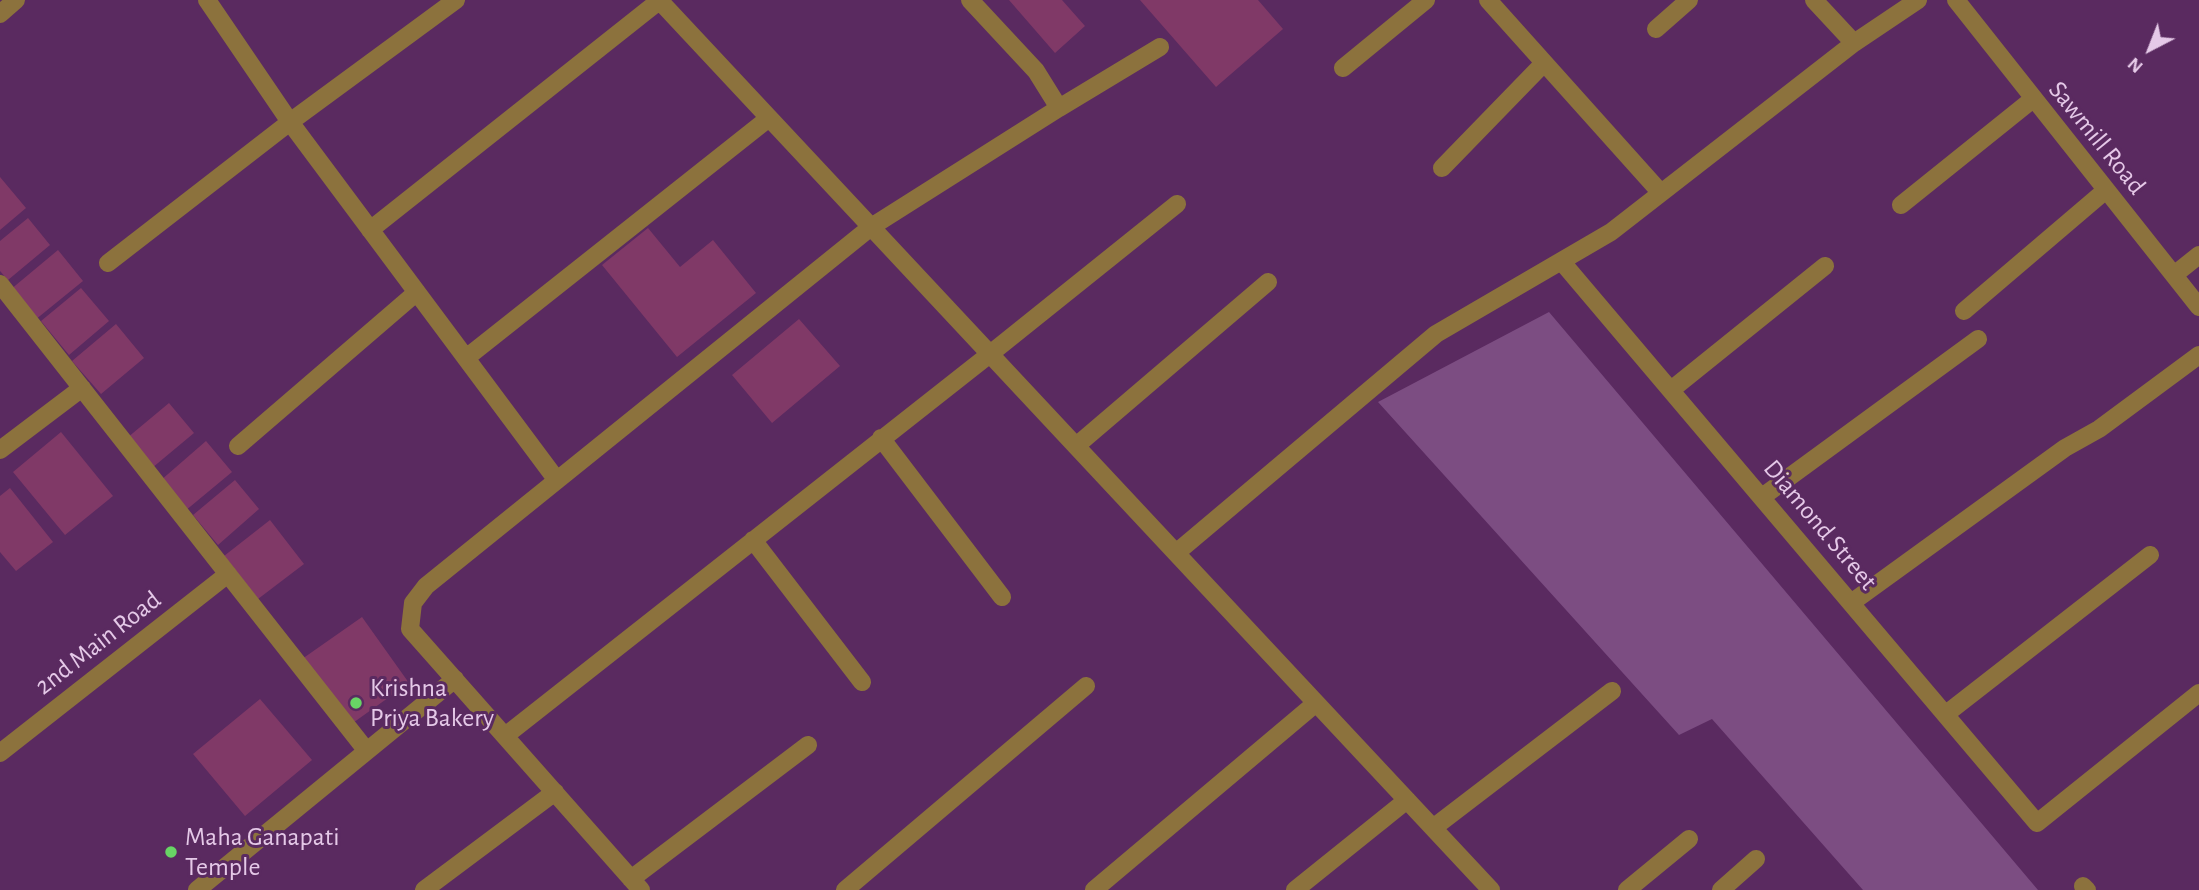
<!DOCTYPE html>
<style>
body{margin:0}
#map{position:relative;width:2199px;height:890px;overflow:hidden;background:#5a2a60;font-family:"Alegreya Sans",sans-serif}
canvas{display:block}
.north{position:absolute;left:2115px;top:14px;width:70px;height:70px;-webkit-text-stroke:5px #5a2a60;paint-order:stroke;rotate:222deg;font-size:19px;font-weight:700;line-height:28px;text-align:center;color:#e5c9e8}
.north::after{content:'';display:block;margin:auto;width:24px;height:32px;background:#e5c9e8;clip-path:polygon(50% 0,100% 100%,50% 72%,0 100%)}
</style>
<div id="map">
<canvas width="2199" height="890"></canvas>
<div class="north">N</div>
</div>
<script>
const ctx = document.querySelector('canvas').getContext('2d');
ctx.lineJoin = 'round';
function paint(path, color) {
  ctx.fillStyle = color;
  ctx.fill(path, 'evenodd');
}
function trace(path, color, width, dash) {
  ctx.strokeStyle = color;
  ctx.lineWidth = width;
  ctx.lineCap = dash ? 'butt' : 'round';
  ctx.setLineDash(dash || []);
  ctx.stroke(path);
}
function label(font, color, halo, rows, align = 'center') {
  ctx.font = font + ' "Alegreya Sans",sans-serif';
  ctx.lineWidth = 6;
  ctx.setLineDash([]);
  ctx.textBaseline = 'middle';
  ctx.strokeStyle = halo;
  ctx.fillStyle = color;
  for (const [text, x, y, turn = 0] of rows) {
    ctx.save();
    ctx.translate(x, y);
    ctx.rotate((+turn || 0) * Math.PI / 180);
    ctx.textAlign = isNaN(turn) ? turn : align;
    if (halo) ctx.strokeText(text, 0, 0);
    ctx.fillText(text, 0, 0);
    ctx.restore();
  }
}
paint(new Path2D(`
 M1549 312 2038 890H1863L1712 719 1679 735 1378 402Z`), '#7c4d82');
paint(new Path2D(`
 M1009 0H1062L1085 26 1055 53Z
 M1140 0H1258L1283 29 1216 87Z
 M0 177 26 208 0 230Z
 M28 218 50 245 8 280 0 271V241Z
 M648 228 680 267 713 240 756 293 677 357 602 265Z
 M58 250 83 281 35 320 10 290Z
 M81 288 109 321 69 355 41 321Z
 M799 319 840 366 772 423 732 375Z
 M116 324 144 358 101 394 72 361Z
 M169 403 194 433 152 468 127 438Z
 M61 432 113 496 65 535 13 472Z
 M206 441 232 472 185 511 160 481Z
 M235 480 259 509 218 545 193 515Z
 M10 488 53 542 16 571 0 552V496Z
 M270 520 304 564 258 599 224 556Z
 M362 617 409 683 350 725 302 659Z
 M260 699 312 760 245 816 193 754Z`), '#803967');
trace(new Path2D(`
 M207 0 290 122 556 479
 M659 0 1491 890
 M1488 0 1661 193
 M1814 0 1854 43
 M1956 0 2199 307
 M0 14 16 0
 M1656 29 1689 0
 M1343 68 1426 0
 M1059 108 1160 47
 M1442 168 1544 63
 M1901 205 2033 99
 M370 230 659 1
 M1562 262 2037 823 2199 693
 M108 263 290 122 456 0
 M2174 275 2199 255
 M0 284 366 750
 M1964 311 2106 190
 M466 358 769 118
 M1671 390 1825 266
 M881 438 1002 597
 M238 446 417 292
 M1076 446 1268 282
 M0 450 82 388
 M1762 497 1978 339
 M753 540 862 682
 M1176 553 1436 334 1611 232 1854 43 1918 0
 M1851 603 2065 448 2099 429 2199 355
 M1946 714 2150 555
 M505 736 990 354 1177 204
 M0 753 228 574
 M1433 828 1612 691
 M631 879 808 745
 M2083 886 2087 890
 M197 890 455 679
 M424 890 555 792
 M641 890 410 629 413 603 426 586 871 227 1059 108 1036 71 970 0
 M845 890 1086 686
 M1094 890 1316 703
 M1295 890 1407 800
 M1627 890 1689 839
 M1721 890 1756 859`), '#8c723d', 18);
for (const [x, y, r, color] of [
 [356,703,7,"#68d465"],
 [171,852,7,"#68d465"]
]) {
  const dot = new Path2D();
  dot.arc(x, y, r, 0, 2 * Math.PI);
  ctx.fillStyle = color;
  ctx.fill(dot);
  trace(dot, '#5a2a60', 2.5);
}
label('26px', '#e5c9e8', '#5a2a60', [
 ["Sawmill Road",2097,138,51],
 ["Diamond Street",1820,525,50],
 ["2nd Main Road",98,643,-38]
]);
label('26px', '#e5c9e8', '#5a2a60', [
 ["Krishna",370,688],
 ["Priya Bakery",370,718],
 ["Maha Ganapati",185,837],
 ["Temple",185,867]
], 'left');
</script>
